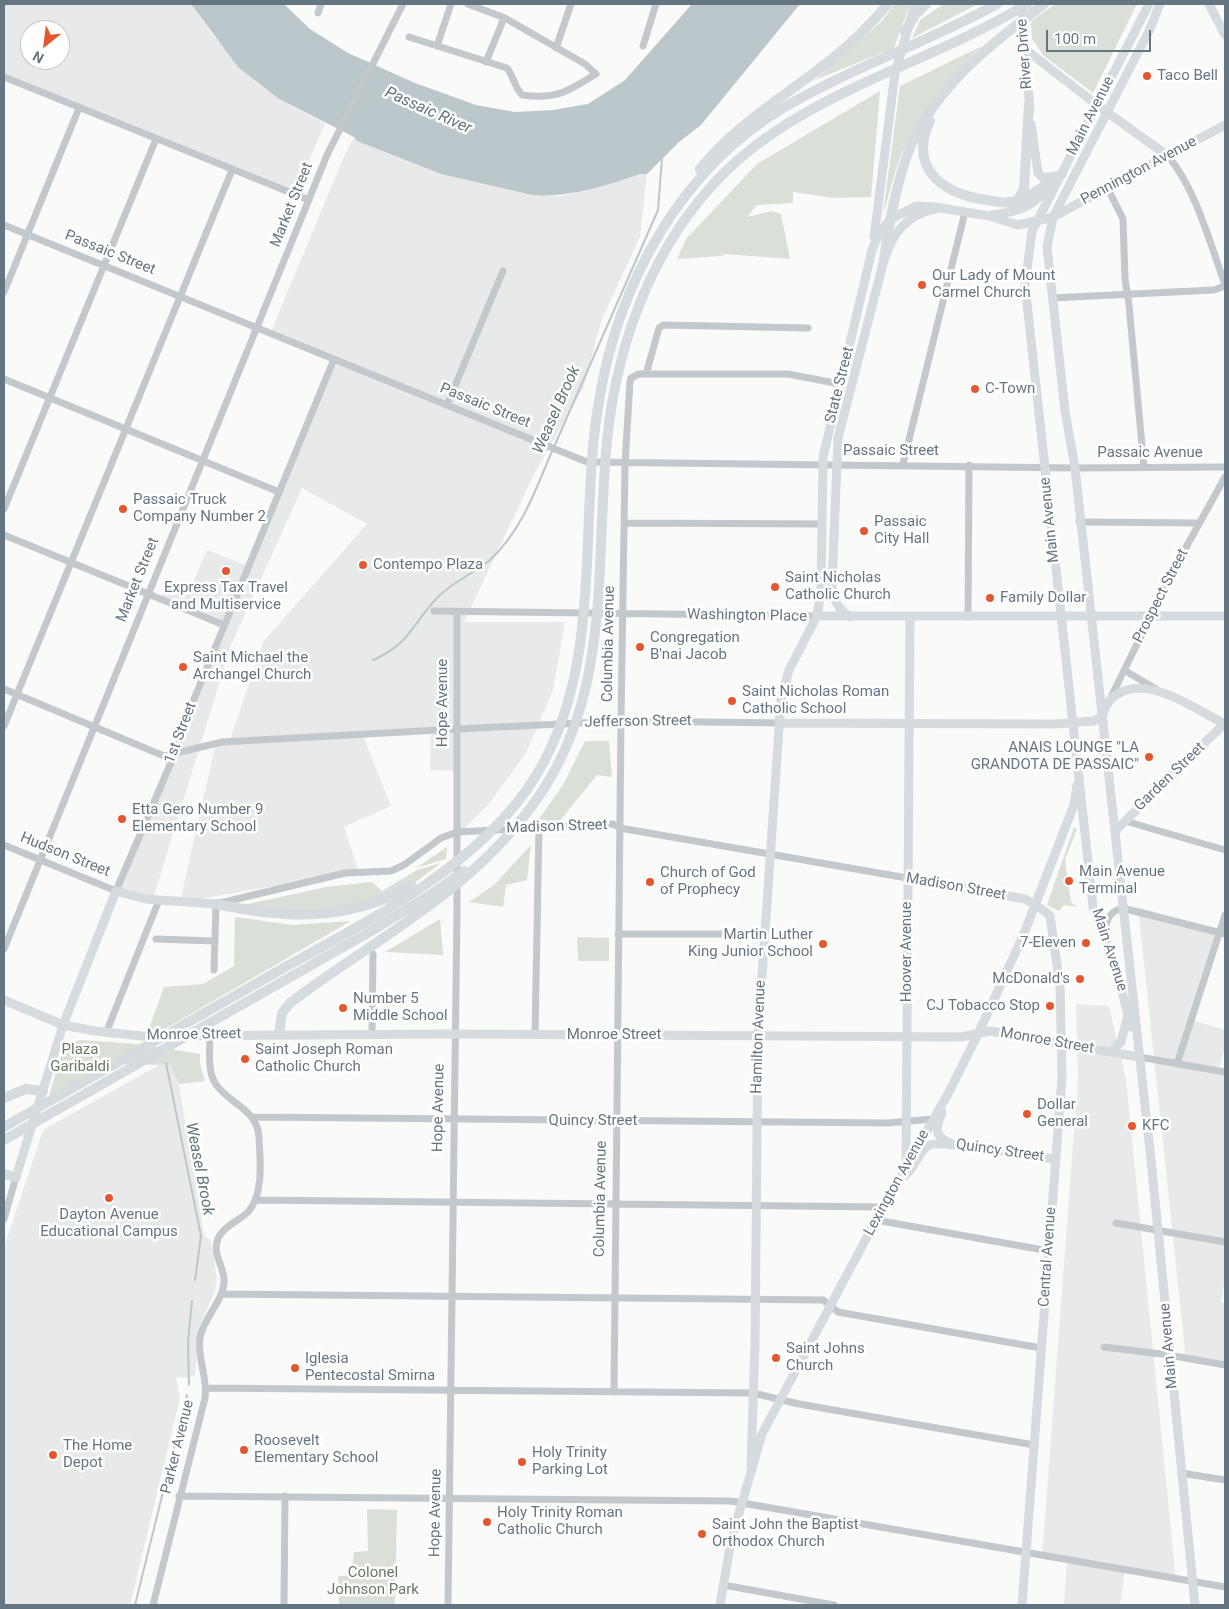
<!DOCTYPE html>
<style>
body{margin:0}
#map{position:relative;width:1229px;height:1609px;overflow:hidden;background:#fafaf8;font-family:Roboto,sans-serif}
canvas{display:block}
.frame{position:absolute;inset:0;border:5px solid #657683;pointer-events:none}
.north{position:absolute;left:20px;top:20px;width:50px;height:50px;box-sizing:border-box;background:#fff;border:1px solid #c1c8cd;border-radius:50%;rotate:209deg;font-size:14px;font-weight:700;line-height:20px;text-align:center;color:#657683}
.north::after{content:'';display:block;margin:auto;width:18px;height:22px;background:#e4572e;clip-path:polygon(50% 0,100% 100%,50% 72%,0 100%)}
.scale{position:absolute;left:1046px;top:30px;width:105px;height:22px;box-sizing:border-box;border:2px solid #657683;border-top:0;padding-left:6px;font-size:15px;line-height:18px;white-space:nowrap;color:#657683;-webkit-text-stroke:4px #fff;paint-order:stroke}
</style>
<div id="map">
<canvas width="1229" height="1609"></canvas>
<div class="frame"></div>
<div class="north">N</div>
<div class="scale">100 m</div>
</div>
<script>
const ctx = document.querySelector('canvas').getContext('2d');
ctx.lineJoin = 'round';
function paint(path, color) {
  ctx.fillStyle = color;
  ctx.fill(path, 'evenodd');
}
function trace(path, color, width, dash) {
  ctx.strokeStyle = color;
  ctx.lineWidth = width;
  ctx.lineCap = dash ? 'butt' : 'round';
  ctx.setLineDash(dash || []);
  ctx.stroke(path);
}
function label(font, color, halo, rows, align = 'center') {
  ctx.font = font + ' Roboto,sans-serif';
  ctx.lineWidth = 5;
  ctx.setLineDash([]);
  ctx.textBaseline = 'middle';
  ctx.strokeStyle = halo;
  ctx.fillStyle = color;
  for (const [text, x, y, turn = 0] of rows) {
    ctx.save();
    ctx.translate(x, y);
    ctx.rotate((+turn || 0) * Math.PI / 180);
    ctx.textAlign = isNaN(turn) ? turn : align;
    if (halo) ctx.strokeText(text, 0, 0);
    ctx.fillText(text, 0, 0);
    ctx.restore();
  }
}
paint(new Path2D(`
 M4 4H191L214 37 279 99 325 124 294 194 4 77ZM30 30H60V60H30Z
 M354 137 357 141 441 174 532 195 561 196 575 193 640 174H647L640 237 601 321 584 387 535 472 464 622H565L553 690 526 753 488 805 455 837V771L430 770 431 729 362 733 391 806 344 827 359 872 180 902 216 742 230 740 263 642 367 524 302 488 231 645 153 899 115 892 224 625 160 599 167 582 189 591 207 550 248 566 332 360 270 334 342 161Z
 M1138 907 1220 932 1192 1020 1225 1030V1047L1218 1071 1225 1073V1277L1221 1302 1225 1303V1366L1186 1360Z
 M1076 1004 1109 1006 1126 1080 1176 1580 1125 1570 1120 1605H1064L1067 1561 1042 1557 1078 1078Z
 M159 1065H170L179 1084 204 1236 211 1241 217 1279 214 1293 200 1325 195 1376 176 1378 180 1398 130 1605H4V1248L43 1130Z`), '#e8e9e9');
paint(new Path2D(`
 M895 4H910L894 48 815 80 882 21Z
 M944 4H978L912 38 920 20Z
 M1055 4H1137L1093 93 1044 56 1032 39 1031 21Z
 M982 46C951 75 920 111 903 151 894 171 890 193 883 214L900 86Z
 M880 91 871 197 834 198 793 192V203L757 205 747 217 772 211 781 214 790 259 725 254 721 256 677 259 686 239 757 164Z
 M585 741H609L612 777 597 775 558 823 539 819 563 785Z
 M1074 827 1077 829 1065 860 1071 902 1077 907 1064 905 1059 911 1047 905Z
 M531 845 527 880 506 885 503 907 469 902 494 885Z
 M447 847 446 859 416 868Z
 M441 863 413 884 386 896 325 912 239 906 326 887 372 882 382 891 417 870Z
 M235 917 293 925 351 921 163 1030 149 1029 164 987 203 984 234 966Z
 M440 919 443 955 385 952Z
 M577 937 609 938V961H578Z
 M80 1040 138 1044 200 1054V1064L205 1081 179 1084 170 1065 108 1064 49 1096 62 1052 69 1044Z
 M367 1509 397 1510 395 1605H339L338 1576H351L354 1552 368 1551Z`), '#dadfd7');
paint(new Path2D(`
 M191 4H284L310 29 348 53 415 83 476 105 515 112 553 110 588 104 625 80 692 4H800L701 125 679 142 647 174H640C604 186 570 198 532 195L441 174 357 141 354 137 279 99 238 67Z`), '#bbc7cb');
trace(new Path2D(`
 M554 447 658 210 662 159
 M373 660C410 644 412 624 437 598 452 582 473 574 490 560 521 532 536 489 552 451
 M166 1063 201 1236 195 1280
 M189 1385 188 1341 192 1301
 M135 1605 187 1395`), '#bbc7cb', 2);
trace(new Path2D(`
 M318 13 321 4
 M409 37 507 68C514 77 514 86 522 95 558 100 567 91 596 74L585 64 505 18 468 4
 M437 46 451 4
 M643 46 656 4
 M556 48 571 4
 M486 62 504 18
 M4 77 309 200
 M1168 156C1196 189 1210 244 1225 284
 M1108 189 1123 219 1125 279 1129 305 1144 467
 M4 225 587 462 1075 468 1225 467
 M4 292 79 108
 M1052 298 1214 290 1225 286
 M646 374 659 328 663 325 808 328
 M4 379 279 492
 M447 405 503 271
 M903 464 965 212
 M4 509 156 139
 M1079 522 1199 523
 M625 523 821 524
 M4 535 224 625
 M434 611 817 616
 M968 617 969 465
 M1124 670 1156 689
 M4 689 164 756 222 742 457 729 621 721 781 723
 M1110 699 1174 569 1225 477
 M4 726 232 170
 M1125 821 1225 850
 M4 845 116 891 175 753 185 721 334 359
 M618 934H765
 M1104 935C1106 922 1108 912 1122 908L1225 934
 M156 939 215 941
 M4 949 327 155 403 4
 M214 970 216 904 345 873 391 871 404 865 441 838 457 832 613 824 620 828 907 878
 M106 1033 159 900
 M535 1034 539 827
 M372 1035 373 954
 M1139 1057 1225 1072
 M1177 1064 1225 915
 M253 1117 888 1123 933 1119
 M255 1200 884 1207
 M4 1219 16 1177
 M876 1220 1049 1251
 M1116 1223 1225 1242
 M221 1294 823 1300 838 1312 1041 1348
 M1104 1347 1169 1355 1225 1365
 M206 1388 753 1393 799 1404 1034 1445
 M614 1392 621 721 625 464 630 382 631 378 639 374H788L840 384
 M1181 1473 1225 1480
 M179 1496 731 1501 1225 1587
 M723 1585 834 1605
 M153 1605 205 1398C208 1378 197 1358 200 1338 203 1318 223 1302 224 1282 225 1268 213 1256 217 1242 220 1227 240 1221 249 1211 264 1192 260 1159 259 1137 257 1108 228 1104 215 1083 207 1069 210 1050 210 1034
 M284 1605 285 1496
 M448 1605 457 911V612`), '#c3c8cc', 7);
trace(new Path2D(`
 M1022 4 1030 111
 M1160 4 1149 31 1053 217 1047 247 1065 411 1075 468 1151 1160 1195 1605
 M1209 4 1225 35
 M1025 49 1097 105 1168 156
 M1031 124 1038 173 1043 178 1057 176
 M992 215C1023 211 1032 207 1053 183
 M874 237 895 73 915 4
 M817 616H1225
 M850 617C837 608 834 601 832 585L838 438 884 260C893 233 906 215 935 209
 M1102 716C1104 711 1107 703 1111 699 1142 669 1194 709 1225 724
 M781 723 1056 724 1094 721 1101 717
 M1115 831 1225 723
 M907 878 1025 899 1046 912 1050 916 1060 985 1062 1077 1022 1605
 M4 1000 63 1025 95 1031 142 1036 454 1034 961 1037 990 1031 1139 1057
 M1131 1027 1118 976 1093 907 1025 285 1032 231 1149 4
 M1111 1052 1121 1042 1127 1019
 M942 1112C936 1127 933 1136 950 1143
 M906 1164 910 617
 M16 1177 63 1025 116 891 146 899 216 904
 M903 1177C915 1170 918 1151 929 1145 941 1139 1035 1157 1055 1159
 M751 1466 755 1344 758 1035 781 699 789 670 817 616 821 591 823 457 872 250 880 232 891 219 916 206 935 207 989 216 1018 225 1053 217 1225 125
 M720 1605 731 1541 762 1434 876 1220 948 1094 978 1034 1023 936 1074 805 1077 785`), '#d6dbdf', 9);
trace(new Path2D(`
 M905 32 915 15 926 4
 M930 121C909 166 939 191 980 199 990 200 1001 204 1011 202 1029 199 1047 183 1062 174
 M700 169C735 125 784 97 828 62 850 45 870 25 888 4
 M1018 199 1024 189 1029 104
 M884 260C889 223 896 183 910 148 936 86 992 43 1044 4
 M216 904C289 919 344 922 412 886
 M279 1034 282 1013 290 1003C379 936 477 889 541 793 612 687 595 561 607 441 616 350 648 258 709 189 792 94 923 68 1027 4
 M4 1098 26 1089 43 1091
 M4 1127C91 1077 179 1028 266 978 357 926 466 876 528 788 579 714 585 626 588 539 590 493 591 446 599 401 618 284 680 169 785 107 853 67 928 42 997 4
 M4 1140 373 930 430 895 464 871
 M4 1174 16 1177`), '#d6dbdf', 10);
for (const [x, y, r, color] of [
 [1147,76,5,"#e4572e"],
 [922,285,5,"#e4572e"],
 [975,389,5,"#e4572e"],
 [123,509,5,"#e4572e"],
 [864,531,5,"#e4572e"],
 [363,565,5,"#e4572e"],
 [226,571,5,"#e4572e"],
 [775,587,5,"#e4572e"],
 [990,598,5,"#e4572e"],
 [640,647,5,"#e4572e"],
 [183,667,5,"#e4572e"],
 [732,701,5,"#e4572e"],
 [1149,757,5,"#e4572e"],
 [122,819,5,"#e4572e"],
 [1069,881,5,"#e4572e"],
 [650,882,5,"#e4572e"],
 [1086,943,5,"#e4572e"],
 [823,944,5,"#e4572e"],
 [1080,979,5,"#e4572e"],
 [1050,1006,5,"#e4572e"],
 [343,1008,5,"#e4572e"],
 [245,1059,5,"#e4572e"],
 [1027,1114,5,"#e4572e"],
 [1132,1126,5,"#e4572e"],
 [109,1198,5,"#e4572e"],
 [776,1358,5,"#e4572e"],
 [295,1368,5,"#e4572e"],
 [244,1450,5,"#e4572e"],
 [53,1455,5,"#e4572e"],
 [522,1462,5,"#e4572e"],
 [487,1522,5,"#e4572e"],
 [702,1534,5,"#e4572e"]
]) {
  const dot = new Path2D();
  dot.arc(x, y, r, 0, 2 * Math.PI);
  ctx.fillStyle = color;
  ctx.fill(dot);
  trace(dot, '#fff', 2);
}
label('15px', '#657683', '#fff', [
 ["River Drive",1025,54,-94],
 ["Main Avenue",1091,116,-63],
 ["Pennington Avenue",1139,171,-28],
 ["Market Street",292,205,-68],
 ["Passaic Street",110,253,22],
 ["State Street",840,385,-76],
 ["Passaic Street",485,406,22],
 ["Passaic Street",891,451],
 ["Passaic Avenue",1150,453],
 ["Main Avenue",1050,520,-96],
 ["Market Street",138,580,-68],
 ["Prospect Street",1161,596,-63],
 ["Washington Place",747,616,1],
 ["Columbia Avenue",609,644,-89],
 ["Hope Avenue",443,703,-90],
 ["Jefferson Street",638,722,-1],
 ["1st Street",181,733,-69],
 ["Garden Street",1170,777,-44],
 ["Madison Street",557,827,-2],
 ["Hudson Street",65,855,22],
 ["Madison Street",956,887,10],
 ["Main Avenue",1109,950,72],
 ["Hoover Avenue",907,952,-90],
 ["Monroe Street",194,1035,-1],
 ["Monroe Street",614,1035],
 ["Hamilton Avenue",759,1037,-88],
 ["Monroe Street",1047,1041,10],
 ["Hope Avenue",439,1108,-89],
 ["Quincy Street",593,1121],
 ["Quincy Street",1000,1151,8],
 ["Lexington Avenue",897,1183,-61],
 ["Columbia Avenue",601,1199,-89],
 ["Central Avenue",1048,1257,-86],
 ["Main Avenue",1169,1346,-95],
 ["Parker Avenue",178,1447,-76],
 ["Hope Avenue",436,1513,-89]
]);
label('15px', '#657683', '#fff', [
 ["Taco Bell",1157,76],
 ["Our Lady of Mount",932,276],
 ["Carmel Church",932,293],
 ["C-Town",985,389],
 ["Passaic Truck",133,500],
 ["Company Number 2",133,517],
 ["Passaic",874,522],
 ["City Hall",874,539],
 ["Contempo Plaza",373,565],
 ["Saint Nicholas",785,578],
 ["Catholic Church",785,595],
 ["Express Tax Travel",226,588,"center"],
 ["and Multiservice",226,605,"center"],
 ["Family Dollar",1000,598],
 ["Congregation",650,638],
 ["B'nai Jacob",650,655],
 ["Saint Michael the",193,658],
 ["Archangel Church",193,675],
 ["Saint Nicholas Roman",742,692],
 ["Catholic School",742,709],
 ["ANAIS LOUNGE \"LA",1139,748,"right"],
 ["GRANDOTA DE PASSAIC\"",1139,765,"right"],
 ["Etta Gero Number 9",132,810],
 ["Elementary School",132,827],
 ["Main Avenue",1079,872],
 ["Terminal",1079,889],
 ["Church of God",660,873],
 ["of Prophecy",660,890],
 ["Martin Luther",813,935,"right"],
 ["King Junior School",813,952,"right"],
 ["7-Eleven",1076,943,"right"],
 ["McDonald's",1070,979,"right"],
 ["Number 5",353,999],
 ["Middle School",353,1016],
 ["CJ Tobacco Stop",1040,1006,"right"],
 ["Saint Joseph Roman",255,1050],
 ["Catholic Church",255,1067],
 ["Dollar",1037,1105],
 ["General",1037,1122],
 ["KFC",1142,1126],
 ["Dayton Avenue",109,1215,"center"],
 ["Educational Campus",109,1232,"center"],
 ["Saint Johns",786,1349],
 ["Church",786,1366],
 ["Iglesia",305,1359],
 ["Pentecostal Smirna",305,1376],
 ["Roosevelt",254,1441],
 ["Elementary School",254,1458],
 ["The Home",63,1446],
 ["Depot",63,1463],
 ["Holy Trinity",532,1453],
 ["Parking Lot",532,1470],
 ["Holy Trinity Roman",497,1513],
 ["Catholic Church",497,1530],
 ["Saint John the Baptist",712,1525],
 ["Orthodox Church",712,1542]
], 'left');
label('15px', '#687a64', '#fff', [
 ["Plaza",80,1050],
 ["Garibaldi",80,1067],
 ["Colonel",373,1573],
 ["Johnson Park",373,1590]
]);
label('italic 16px', '#60757c', '#fff', [
 ["Passaic River",428,111,24],
 ["Weasel Brook",557,410,-66],
 ["Weasel Brook",199,1169,79]
]);
</script>
